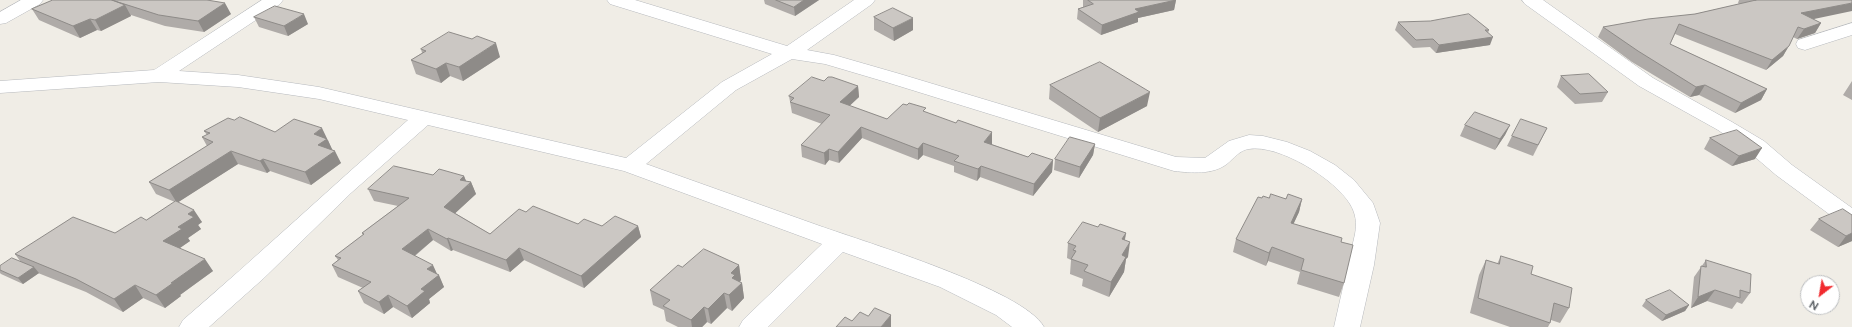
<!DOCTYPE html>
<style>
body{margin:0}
#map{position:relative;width:1852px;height:327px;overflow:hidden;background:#f0ede6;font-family:Raleway,sans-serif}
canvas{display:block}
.north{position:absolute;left:1800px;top:275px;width:40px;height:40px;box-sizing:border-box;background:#fff;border:1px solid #bec0c2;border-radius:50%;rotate:211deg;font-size:11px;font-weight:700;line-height:16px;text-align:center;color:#5d6267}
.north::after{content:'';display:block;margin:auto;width:14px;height:18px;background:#f12b2f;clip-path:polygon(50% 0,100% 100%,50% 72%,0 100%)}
</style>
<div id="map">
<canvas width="1852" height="327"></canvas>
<div class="north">N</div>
</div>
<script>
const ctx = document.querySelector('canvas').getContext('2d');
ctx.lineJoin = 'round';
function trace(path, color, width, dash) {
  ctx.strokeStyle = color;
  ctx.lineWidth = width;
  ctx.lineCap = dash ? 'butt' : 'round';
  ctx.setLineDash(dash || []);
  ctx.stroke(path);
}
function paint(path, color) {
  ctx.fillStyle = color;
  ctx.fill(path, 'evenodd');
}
const minor = new Path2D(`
 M21 0H43L40 4 6 23 0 24V12Z
 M262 0H283L280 4 179 71 238 75 319 87 626 158 722 82 772 54 610 4 607 0H635L787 46 854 0H875L872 4 807 50 834 55 900 74 1176 157 1205 158 1229 141 1249 135 1263 136 1287 142 1310 151 1335 165 1354 180 1373 203 1380 223 1374 265 1360 327H1334L1355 234C1357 223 1356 214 1350 204 1335 179 1279 144 1249 149 1240 150 1234 158 1227 164 1212 175 1192 173 1174 171L886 82 825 64 792 59 736 90 646 164C704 185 762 205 820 226 865 242 1024 290 1044 327H1012L996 315 940 287 843 252 768 327H739L743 320 822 244 624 171 428 125 351 193 264 278 209 327H179L183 320C259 255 332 186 408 120L319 99 238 87 159 82 0 93V81L154 70Z
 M1522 0H1543L1653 78 1732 122 1764 141 1792 165 1852 208V227L1844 225 1776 175 1748 151 1718 130 1639 86 1525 4Z
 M1852 23V35L1805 50 1798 48 1796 44 1798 40Z`);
trace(minor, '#b6b9bd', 1);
paint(minor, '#fff');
paint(new Path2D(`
 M53 0H208L231 14 204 32 165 26 131 15V16L101 31 97 30 80 38 39 20 32 9Z
 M764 0H819L795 16 765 4Z
 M1083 0H1176L1174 10 1138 18V22L1101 35 1077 19 1078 9 1083 7Z
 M1739 0H1852L1813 19 1821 23 1815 33 1797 39 1793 37 1783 56 1766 70 1675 34 1670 44 1767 89 1761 100 1735 113 1699 95 1690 97 1632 62 1598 37 1603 27 1695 14 1739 4 1738 3Z
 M254 17 308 24 288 36 259 27Z
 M874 17 913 30 894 41 874 30Z
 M1398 22 1489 30 1488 33 1490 45 1436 53 1430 47 1413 48 1395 30Z
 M421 49 500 57 463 81 450 76 441 83 416 74 411 60 422 53Z
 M1561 76 1608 92 1602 102 1575 104 1557 87Z
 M824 81 858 86 859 97 849 106 887 119 926 112 992 144H991L1028 157 1053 160 1052 172 1033 196 980 177 977 181 954 172V166L923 155 918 160 862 138 839 163 829 160 825 165 802 157 801 145 822 124 792 113 789 96Z
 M1852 81V100L1843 95Z
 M1050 85 1147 106 1098 132 1049 99Z
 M1465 125H1510L1505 135 1495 150 1460 136Z
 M1547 128 1533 156 1507 146 1512 136Z
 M204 131 275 132 328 140 332 150 341 163 311 185 270 171 267 173 238 164 178 202 202 222 198 225 201 229 188 238 190 241 180 248 213 271 180 295 181 296 165 308 143 298 123 312 86 292 38 273H39L23 284 1 274 0 273V266L20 261 15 254 115 233 146 220 175 202 156 194 149 182 207 146 202 137 207 135Z
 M1710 138 1755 159 1732 166 1704 149Z
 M1095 144 1093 155 1079 178 1054 170 1055 159Z
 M433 175 464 176 466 181 471 182 476 194 455 213 490 234 526 212 578 224 602 226H638L641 237 584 288 524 260 510 272 453 250 451 251 433 240 415 256 438 275 444 287 429 299 430 303 412 318 393 307 384 314 364 303 358 291 363 288 338 277 332 265 338 260 335 256 363 235 362 233 398 206 374 201 368 189Z
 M1262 198 1302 199 1299 212 1293 224 1341 242 1344 283 1339 297 1297 284 1300 272 1268 261 1266 266 1233 252 1236 239Z
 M1852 215V241L1838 247 1810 230 1819 219Z
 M1098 227 1126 233 1125 240 1128 257 1126 259 1124 272 1109 297 1082 286 1083 279 1070 274 1071 260 1067 258 1068 243Z
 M1501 256 1531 274 1569 308 1560 323 1551 320 1550 323 1548 327H1510L1470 313 1479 275 1486 260 1497 264Z
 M1706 260 1750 293 1742 304 1737 302 1732 309 1707 301 1691 308 1694 277Z
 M739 265 741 280 740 282 742 283 744 298 732 311 727 308 711 324 707 322 702 327H678L666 321 664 310 653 305 650 290 682 267Z
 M1646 300 1689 305 1685 311 1662 321 1642 306Z`), '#afaba8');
paint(new Path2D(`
 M804 0H819L795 16 794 7Z
 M1176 0 1174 10 1138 18V22L1101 35 1102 25 1135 9Z
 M225 3 231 14 204 32 198 21Z
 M1852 3V11L1795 23 1801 13Z
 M125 5 131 16 101 31 95 20Z
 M304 14 308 24 288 36 284 26Z
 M913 18V30L894 41 893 28Z
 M90 19 97 30 80 38 73 26Z
 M1821 23 1815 33 1797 39 1804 29Z
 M1493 37 1490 45 1436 53 1439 45Z
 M496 43 500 57 463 81 459 67Z
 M1789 46 1783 56 1766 70 1772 60Z
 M446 63 450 76 441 83 436 69Z
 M1705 85 1699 95 1690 97 1696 87Z
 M858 86 859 97 841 114 840 102Z
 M1767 89 1761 100 1735 113 1741 103Z
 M1150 92 1147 106 1098 132 1100 118Z
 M1510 125 1505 135 1495 150 1500 139Z
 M861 127 862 138 839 163 838 152Z
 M322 128 333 151 324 158 314 134Z
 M992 132V144L984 153V142Z
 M923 143V155L918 160V149Z
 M1095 144 1093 155 1079 178 1080 167Z
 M1762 148 1755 159 1732 166 1739 156Z
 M829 149V160L825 165 824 153Z
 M231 151 238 164 177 203 169 190Z
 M335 151 341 163 311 185 305 172Z
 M263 159 270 171 267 173 260 161Z
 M1053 160 1052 172 1033 196 1034 184Z
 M981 166 980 177 977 181 978 169Z
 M464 176 468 186 471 182 476 194 449 219 444 207 460 180Z
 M1302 199 1299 212 1288 236 1291 223Z
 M194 210 202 222 198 225 201 229 188 238 190 241 171 254 163 241 178 227 188 214Z
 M638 226 641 237 584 288 581 276Z
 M428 229 433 240 408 261 402 249Z
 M1126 233 1123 248 1122 239Z
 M1852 233V241L1838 247 1846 236Z
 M448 238 453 250 451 251 447 239Z
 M1130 242 1128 257 1126 259 1124 272 1109 297 1111 282 1122 255Z
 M1272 247 1268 261 1266 266 1269 253Z
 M519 248 524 260 510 272 506 260Z
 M205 259 213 271 180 295 181 296 165 308 156 295 171 283Z
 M433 265 438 276 439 275 444 287 429 299 430 303 412 318 407 306 427 269Z
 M739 265 741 280 737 285 742 283 744 298 732 311 729 295 731 273Z
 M34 267 39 273 23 284 18 278Z
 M135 285 143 298 123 312 114 299Z
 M1715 290 1707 301 1691 308 1698 297Z
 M724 293 727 308 711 324 708 309Z
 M388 295 393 307 384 314 379 302Z
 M1689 305 1685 311 1662 321 1666 315Z
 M704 307 707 322 702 327H692L691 320Z
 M891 315V327H881Z`), '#8e8b88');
const building = new Path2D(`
 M53 0H112L125 5 95 20 90 19 73 26 32 9Z
 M112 0H207L225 3 198 21 159 15Z
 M776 0H804L794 7Z
 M1088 0H1176L1135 9 1139 12 1102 25 1078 9 1093 4Z
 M1755 0H1852V3L1801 13 1821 23 1804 29 1798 27 1789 46 1772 60 1679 24 1670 44 1767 89 1741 103 1705 85 1696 87 1638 51 1603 27 1648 19 1695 14 1756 0Z
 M275 6 304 14 284 26 254 17Z
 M893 8 913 18 893 28 874 17Z
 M1469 14 1489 30H1485L1493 37 1439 45 1433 39 1416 40 1398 22 1430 21Z
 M449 32 472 39 477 36 496 43 459 67 446 63 436 69 411 60 426 51 421 49Z
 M1100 62 1150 92 1100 118 1050 85Z
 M1589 74 1608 92 1580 94 1561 76Z
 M812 77 824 81 828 77H832L858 86 840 102 887 119 903 104 907 105 909 103 926 108 923 111 956 123 958 120 992 132 984 142 1028 157 1032 153 1053 160 1034 184 981 166 978 169 954 161 959 156 923 143 918 149 861 127 838 152 829 149 824 153 801 145 830 115 790 102 794 98 789 96Z
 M1475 112 1510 125 1500 139 1465 125Z
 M240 117 275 132 294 119 322 128 314 134 327 139 318 145 335 151 305 172 263 159 260 161 231 151 169 190 149 182 213 142 202 137 210 133 204 131 228 118 234 120Z
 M1521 119 1547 128 1538 145 1512 136Z
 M1737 130 1762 148 1739 156 1710 138Z
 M1070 137 1095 144 1080 167 1055 159Z
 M394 166 433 175 439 169 464 176 460 180 471 182 444 207 490 234 519 209 526 212 533 206 578 224 584 219 602 226 615 216 638 226 581 276 519 248 506 260 448 238 447 239 428 229 402 249 433 265 427 269 439 275 421 289 425 291 407 306 388 295 379 302 358 291 371 282 332 265 341 258 335 256 364 234 362 233 409 198 368 189Z
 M1271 194 1286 199 1288 194 1302 199 1291 223 1342 238 1341 242 1353 245 1344 283 1301 270 1304 259 1272 247 1269 253 1236 239 1258 197 1262 198 1263 196 1269 198Z
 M176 201 194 210 188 214 194 217 178 227 182 229 163 241 205 259 171 283H173L156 295 135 285 114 299 76 279 15 254 73 217 115 233 141 217 146 220Z
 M1843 209 1852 215V233L1846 236 1819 219Z
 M1083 222 1098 227 1100 224 1126 233 1122 239 1130 242 1122 255 1126 257 1111 282 1084 271 1088 265 1071 259 1076 251 1073 250 1076 246 1068 243Z
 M704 249 739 265 731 273 735 275 732 278 742 283 729 295 724 293 708 309 704 307 691 320 663 306 670 300 650 290 678 265 682 267Z
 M1501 256 1533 266 1531 274 1572 288 1569 308 1554 303 1550 323 1478 298 1486 260 1499 264Z
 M12 258 34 267 18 278 0 270V266Z
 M1706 260 1751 274 1750 293 1740 290V298L1715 290 1698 297 1701 266 1706 267Z
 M1670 290 1689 305 1666 315 1646 300Z
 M875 308 891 315 881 327H836L845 317 852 321 860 312 868 316Z`);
paint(building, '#cbc7c3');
trace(building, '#8e8b88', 1);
</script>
